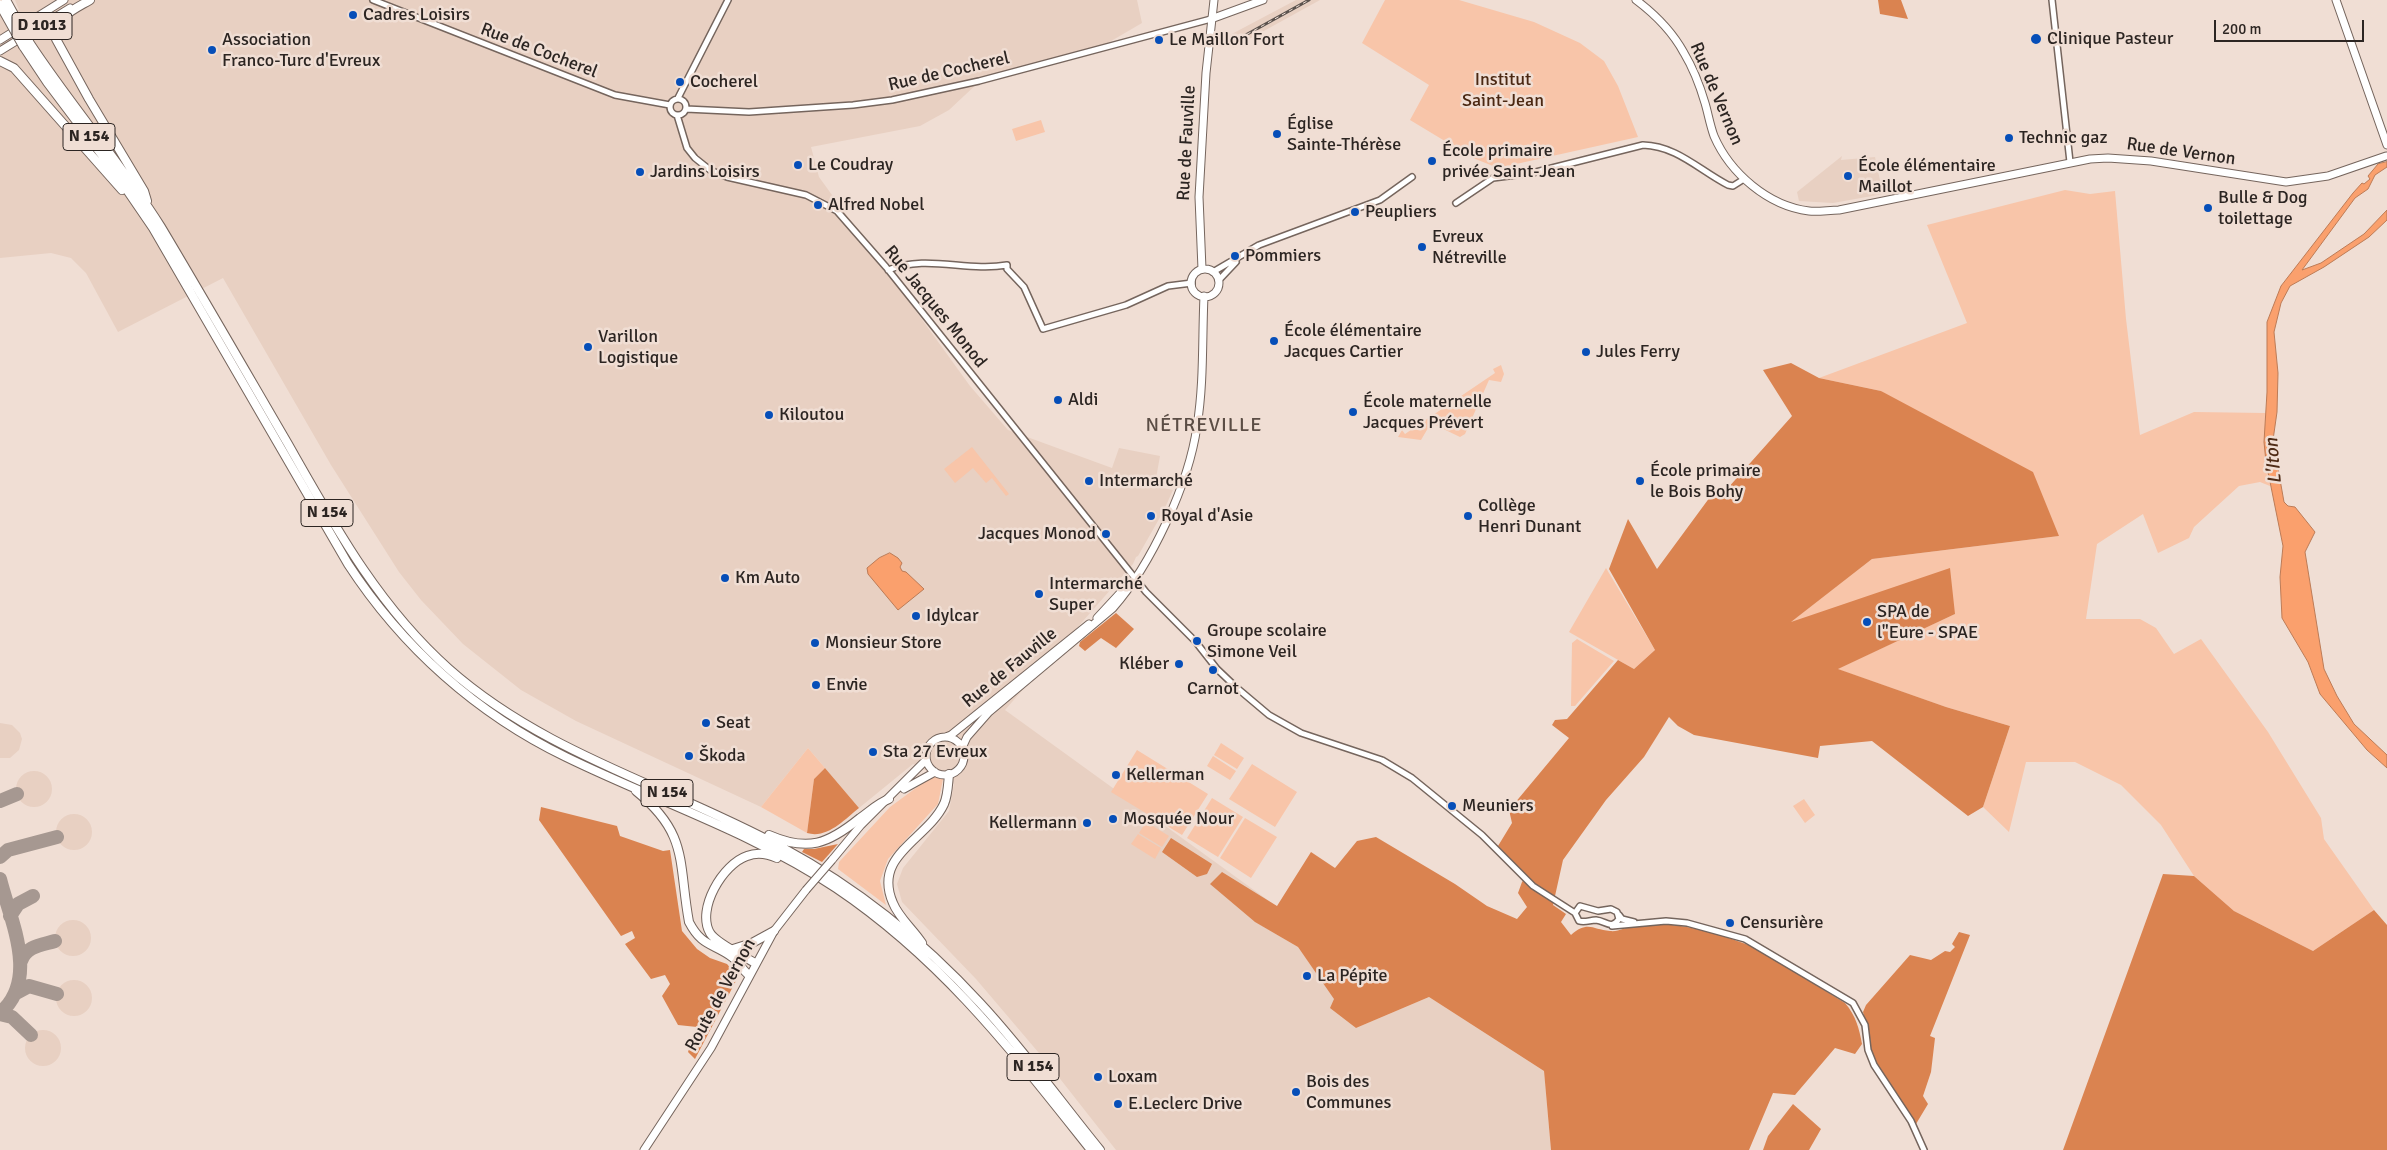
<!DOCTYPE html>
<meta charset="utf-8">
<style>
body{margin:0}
#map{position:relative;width:2387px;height:1150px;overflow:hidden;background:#f0ded4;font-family:Signika,sans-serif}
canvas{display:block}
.scale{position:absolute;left:2214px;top:20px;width:150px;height:22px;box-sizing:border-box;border:2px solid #2c2522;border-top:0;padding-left:6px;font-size:15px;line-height:18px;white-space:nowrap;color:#2c2522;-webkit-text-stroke:4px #f0ded4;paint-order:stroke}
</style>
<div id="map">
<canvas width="2387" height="1150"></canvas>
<div class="scale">200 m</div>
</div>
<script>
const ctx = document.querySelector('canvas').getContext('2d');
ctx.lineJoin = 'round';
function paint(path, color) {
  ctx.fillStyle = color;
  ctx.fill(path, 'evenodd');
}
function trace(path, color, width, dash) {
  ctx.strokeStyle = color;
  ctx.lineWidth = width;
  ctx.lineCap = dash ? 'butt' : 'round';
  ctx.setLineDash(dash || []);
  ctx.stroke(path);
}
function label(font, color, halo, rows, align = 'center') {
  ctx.font = font + ' Signika,sans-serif';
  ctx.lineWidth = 5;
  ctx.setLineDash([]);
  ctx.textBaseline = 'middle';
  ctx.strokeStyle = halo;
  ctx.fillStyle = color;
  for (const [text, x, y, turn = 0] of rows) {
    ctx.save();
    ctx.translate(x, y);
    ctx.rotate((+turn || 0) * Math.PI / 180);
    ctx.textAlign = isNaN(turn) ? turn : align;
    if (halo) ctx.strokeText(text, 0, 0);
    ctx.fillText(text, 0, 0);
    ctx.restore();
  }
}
paint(new Path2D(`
 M15 0H1137L1142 23 1106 44 1083 53 980 81 949 110 920 126 811 147 819 177 970 386 1008 430 1112 468 1119 448 1160 456 1155 484 1158 487 1173 490 1163 512 1138 556 1136 557 1133 564 1005 710 1276 906 1256 922 1298 947 1356 1028 1429 997 1544 1071 1551 1150H1116L1050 1066 976 979 902 902 897 884 903 868 949 811 954 784 913 764 859 808 808 748 761 807 576 721 521 690 463 644 421 600 399 572 331 465 223 278 118 332 86 273 71 258 51 253 0 258V4L19 10Z
 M1296 0H1320L1233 48 1228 36Z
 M1842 156 1841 160 1875 157 1883 194 1833 203 1799 201 1797 192Z
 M0 723 12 725 20 733 22 739 19 750 10 758H0Z
 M16 789a18 18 0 1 1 36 0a18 18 0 1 1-36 0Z
 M56 832a18 18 0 1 1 36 0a18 18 0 1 1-36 0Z
 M55 938a18 18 0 1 1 36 0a18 18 0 1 1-36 0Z
 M56 998a18 18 0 1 1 36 0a18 18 0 1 1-36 0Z
 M25 1048a18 18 0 1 1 36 0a18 18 0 1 1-36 0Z`), '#e8d0c2');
paint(new Path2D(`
 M1385 0H1459L1534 22 1580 43 1604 61 1618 86 1638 137 1498 168 1473 158 1410 120 1429 85 1362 43Z
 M1041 120 1045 132 1016 141 1012 129Z
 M2065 190 2090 194 2115 191 2126 319 2140 435 2194 412 2265 413 2270 486 2260 482 2239 486 2194 527 2189 538 2158 553 2143 514 2097 544 2086 619H2140L2156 628 2174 654 2201 639 2268 732 2321 818 2324 839 2374 910 2313 951 2234 911 2194 876 2161 825 2121 785 2075 762H2026L2009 832 1983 807 2010 726 1946 707 1837 669 1955 614 1789 623 1872 559 2059 536 1881 391 1819 378 1967 323 1927 225Z
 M1501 365 1504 374 1501 382 1489 380 1465 434 1460 437 1431 423 1421 440 1398 437 1402 430 1405 434 1495 373 1493 369Z
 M972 447 1009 494 1006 496 992 478 986 483 973 468 955 483 944 469Z
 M1606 568 1655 650 1634 669 1569 632Z
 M1577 639 1614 661 1575 706H1571L1572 643Z
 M1221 743 1244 758 1237 769 1214 755Z
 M808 748 825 768 814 779 807 833 761 807Z
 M1137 750 1208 794 1182 835 1111 792Z
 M1213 756 1236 771 1230 780 1207 766Z
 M1252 764 1297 792 1275 827 1229 799Z
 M935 774 943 779 938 804 888 859 880 881 886 905 838 869 839 862 890 807Z
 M1212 798 1243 817 1218 857 1187 838Z
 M1804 799 1815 815 1805 823 1793 806Z
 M1245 818 1277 837 1251 878 1220 858Z
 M1146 822 1169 836 1162 847 1139 833Z
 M1138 834 1161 848 1155 859 1131 844Z`), '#f8c5a9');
paint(new Path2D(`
 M1878 0H1901L1908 19 1880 14Z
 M1791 363 1819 378 1881 391 2033 472 2059 536 1872 559 1791 622 1950 568 1955 614 1838 669 1946 707 2010 726 1983 807 1968 816 1872 741 1820 746 1818 758 1694 735 1678 726 1669 717 1644 757 1606 800 1563 860 1553 905 1566 914 1561 922 1571 935C1588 920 1593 930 1610 931 1619 932 1625 927 1633 926 1639 925 1646 925 1652 924 1685 923 1723 935 1754 947L1845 1003C1856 1016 1859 1028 1862 1044L1855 1054 1835 1048 1795 1095 1773 1093 1749 1150H1551L1544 1071 1429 997 1356 1028 1330 1008 1334 999 1298 947 1255 922 1210 884 1222 872 1277 906 1311 852 1335 868 1357 841 1376 837 1455 884 1487 906 1517 919 1527 907 1518 893 1522 882 1526 877 1498 846 1512 823 1509 810 1569 738 1552 725 1555 720 1567 719 1618 660 1634 669 1655 650 1609 569 1628 519 1657 569 1710 497 1719 498 1792 416 1763 370Z
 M1116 613 1134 629 1116 648 1101 638 1085 651 1079 646 1080 642Z
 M825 768 859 808C844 820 827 839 807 833L814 779Z
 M541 807 617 826 620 836 663 851 670 850 682 931 697 949 710 958 727 964 738 977 695 1059 688 1052 697 1027 678 1025 662 996 670 984 665 975 651 979 625 944 635 938 632 931 621 936 539 820Z
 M1171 838 1212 864 1207 874 1197 877 1162 852Z
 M838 844 822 862 802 852 804 849H814Z
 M2163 874 2194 876 2234 911 2313 951 2374 910 2387 925V1150H2063Z
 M1959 932 1970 935 1930 1036 1935 1038 1931 1072 1923 1096 1928 1104 1916 1124 1875 1062 1871 1053 1870 1038 1863 1012 1866 1005 1910 955 1931 960 1945 951 1950 952 1955 947 1952 944Z
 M1793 1104 1821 1129 1809 1150H1763L1768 1136Z`), '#da8350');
const water = new Path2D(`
 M2387 162V167L2375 175 2368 189 2355 198 2302 270 2321 263 2364 234 2387 210V220L2369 237 2324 267 2290 286 2281 303 2274 332 2278 373 2277 412 2273 440 2284 502 2288 506 2295 507 2315 532 2305 552 2324 669 2337 696 2354 724 2387 755V768L2367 750 2320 694 2308 662 2282 618 2280 577 2283 546 2266 462 2264 442 2267 392V322L2281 286 2353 193 2362 183 2364 184 2370 179 2368 176 2378 164Z
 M890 553 898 558 902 563 900 567 902 571 906 572 924 589 898 610 868 574 867 568 879 558Z`);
paint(water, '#faa06d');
trace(water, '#bc7b56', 1);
trace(new Path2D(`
 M0 801 17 794
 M0 857 8 850 57 837
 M0 879C10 920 40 979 0 1013
 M10 916 18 904 33 896
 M21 961C26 946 42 945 55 941
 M16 993 29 986 57 994
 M0 1014 12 1017 31 1035`), '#a69891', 14);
const minor = new Path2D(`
 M373 0 615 95 670 105
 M2052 0 2070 162
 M678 98 728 0
 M670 107a8 8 0 1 1 16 0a8 8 0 1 1-16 0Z
 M686 109 749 112 853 105 892 100 979 81 1211 19
 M677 115 687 148 695 158 710 170 727 177 806 195 837 211 886 267 1146 592 1195 641 1217 669 1237 688 1269 715 1301 733 1382 760 1412 778 1482 835 1533 886 1575 913 1579 921C1585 923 1590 920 1596 920 1606 921 1611 930 1619 919L1617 912 1611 909 1598 911 1580 906 1575 913
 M1456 203 1493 178 1532 173 1643 145C1677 146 1699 170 1728 185L1733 186 1744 179
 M888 270C927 254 966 272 1007 265V269L1024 287 1043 329 1126 305 1168 286 1192 283
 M1213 272 1259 245 1380 200 1412 177
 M1219 280 1236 262
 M1619 915 1622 919 1634 922
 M1612 926 1666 921 1687 923 1745 939 1853 1003 1865 1025 1868 1050 1874 1065 1911 1121 1924 1150`);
const major = new Path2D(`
 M1636 0C1656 15 1672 31 1684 53 1693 68 1700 86 1705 103 1708 113 1710 125 1714 136 1730 173 1768 206 1809 211 1819 212 1829 210 1839 210L2090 159 2108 158 2151 161 2286 182 2328 176 2386 156
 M2336 0 2387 145
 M1211 19 1263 0
 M0 40 64 0
 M0 51 70 8
 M1202 269 1199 197 1206 73 1214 0
 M1191 283a14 14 0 1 1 28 0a14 14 0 1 1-28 0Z
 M1097 618 1122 591
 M946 737 951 735 1089 624
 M926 756a19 19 0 1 1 38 0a19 19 0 1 1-38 0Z
 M962 748 967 737 989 712 1113 608C1151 565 1189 484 1197 426 1204 383 1202 340 1204 296
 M904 789 935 772
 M832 860 861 825 926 760
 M644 1150 711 1048 774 931 806 890`);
const highway = new Path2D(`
 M90 0C75 9 52 18 56 39L89 99 144 191 147 201
 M29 42C71 106 121 163 161 227 204 299 246 372 288 444 334 525 378 606 449 669 546 755 672 787 783 848 857 888 923 941 980 1003 1023 1049 1060 1101 1100 1150
 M23 46 47 82 114 171 153 228 348 564C402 647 477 714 566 757 656 801 752 832 836 888 943 960 1012 1051 1091 1150
 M0 61 14 68 122 190
 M636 791C689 834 678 862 689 922 702 947 713 943 732 957 739 962 742 970 749 975
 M769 835C808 852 828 844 860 818 870 811 878 803 889 799
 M922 943C913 929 899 918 893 903 872 855 927 840 944 804 948 795 948 784 949 774
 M733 949 752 943 774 931
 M755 963C744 956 717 944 710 933 696 909 723 864 747 856 757 852 768 854 777 858`);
trace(minor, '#75655d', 8);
trace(major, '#75655d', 9);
trace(highway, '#75655d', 10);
trace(minor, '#fff', 5);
trace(major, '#fff', 7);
trace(highway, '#fff', 8);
const rail = new Path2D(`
 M1233 42 1309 0`);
trace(rail, '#5c534e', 3);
trace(rail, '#f0ded4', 1, [4]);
const majorBridge = new Path2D(`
 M806 890 832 860`);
const highwayBridge = new Path2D(`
 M6 0 29 42
 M0 5 23 46`);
trace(majorBridge, '#75655d', 9, []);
trace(highwayBridge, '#75655d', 10, []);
trace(majorBridge, '#fff', 7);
trace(highwayBridge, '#fff', 8);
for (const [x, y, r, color] of [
 [353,15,5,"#064eb8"],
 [2036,39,6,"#064eb8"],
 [1159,40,5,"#064eb8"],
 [212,50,5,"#064eb8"],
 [680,82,5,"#064eb8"],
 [1277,134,5,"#064eb8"],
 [2009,138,5,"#064eb8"],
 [1432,161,5,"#064eb8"],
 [798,165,5,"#064eb8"],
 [640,172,5,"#064eb8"],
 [1848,176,5,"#064eb8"],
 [818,205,5,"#064eb8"],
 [2208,208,5,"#064eb8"],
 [1355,212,5,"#064eb8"],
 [1422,247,5,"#064eb8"],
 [1235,256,5,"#064eb8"],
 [1274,341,5,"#064eb8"],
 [588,347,5,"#064eb8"],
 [1586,352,5,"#064eb8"],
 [1058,400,5,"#064eb8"],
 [1353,412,5,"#064eb8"],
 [769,415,5,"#064eb8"],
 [1089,481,5,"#064eb8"],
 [1640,481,5,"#064eb8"],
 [1151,516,5,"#064eb8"],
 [1468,516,5,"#064eb8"],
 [1106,534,5,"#064eb8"],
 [725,578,5,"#064eb8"],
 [1039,594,5,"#064eb8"],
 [916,616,5,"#064eb8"],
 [1867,622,5,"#064eb8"],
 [1197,641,5,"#064eb8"],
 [815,643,5,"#064eb8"],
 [1179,664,5,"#064eb8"],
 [1213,670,5,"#064eb8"],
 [816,685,5,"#064eb8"],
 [706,723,5,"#064eb8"],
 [873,752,5,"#064eb8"],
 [689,756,5,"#064eb8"],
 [1116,775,5,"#064eb8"],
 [1452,806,5,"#064eb8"],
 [1113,819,5,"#064eb8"],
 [1087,823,5,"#064eb8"],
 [1730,923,5,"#064eb8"],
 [1307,976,5,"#064eb8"],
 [1098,1077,5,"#064eb8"],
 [1296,1092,5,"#064eb8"],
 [1118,1104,5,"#064eb8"]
]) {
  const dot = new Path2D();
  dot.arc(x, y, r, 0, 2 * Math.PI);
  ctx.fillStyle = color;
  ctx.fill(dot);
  trace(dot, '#f0ded4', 2);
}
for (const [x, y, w] of [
 [42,26,60],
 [89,137,52],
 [327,513,52],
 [667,793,52],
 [1033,1067,52]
]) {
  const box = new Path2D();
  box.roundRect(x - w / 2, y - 13.5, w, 27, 4);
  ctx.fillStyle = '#f0ded4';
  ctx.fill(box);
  trace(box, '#2c2522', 1);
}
label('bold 16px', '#2c2522', null, [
 ["D 1013",42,26],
 ["N 154",89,137],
 ["N 154",327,513],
 ["N 154",667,793],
 ["N 154",1033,1067]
]);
label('18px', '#2c2522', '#f0ded4', [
 ["Cadres Loisirs",363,15],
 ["Clinique Pasteur",2047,39],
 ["Association",222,40],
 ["Franco-Turc d'Evreux",222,61],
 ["Le Maillon Fort",1169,40],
 ["Cocherel",690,82],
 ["Église",1287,124],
 ["Sainte-Thérèse",1287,145],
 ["Technic gaz",2019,138],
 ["École primaire",1442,151],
 ["privée Saint-Jean",1442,172],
 ["Le Coudray",808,165],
 ["École élémentaire",1858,166],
 ["Maillot",1858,187],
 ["Jardins Loisirs",650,172],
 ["Bulle & Dog",2218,198],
 ["toilettage",2218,219],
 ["Alfred Nobel",828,205],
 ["Peupliers",1365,212],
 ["Evreux",1432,237],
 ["Nétreville",1432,258],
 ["Pommiers",1245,256],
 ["École élémentaire",1284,331],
 ["Jacques Cartier",1284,352],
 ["Varillon",598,337],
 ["Logistique",598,358],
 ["Jules Ferry",1596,352],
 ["Aldi",1068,400],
 ["École maternelle",1363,402],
 ["Jacques Prévert",1363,423],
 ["Kiloutou",779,415],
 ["École primaire",1650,471],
 ["le Bois Bohy",1650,492],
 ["Intermarché",1099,481],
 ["Collège",1478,506],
 ["Henri Dunant",1478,527],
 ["Royal d'Asie",1161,516],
 ["Jacques Monod",1096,534,"right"],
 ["Km Auto",735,578],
 ["Intermarché",1049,584],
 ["Super",1049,605],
 ["SPA de",1877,612],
 ["l\"Eure - SPAE",1877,633],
 ["Idylcar",926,616],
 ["Groupe scolaire",1207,631],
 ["Simone Veil",1207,652],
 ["Monsieur Store",825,643],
 ["Kléber",1169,664,"right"],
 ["Envie",826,685],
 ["Carnot",1213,689,"center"],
 ["Seat",716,723],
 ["Sta 27 Evreux",883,752],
 ["Škoda",699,756],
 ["Kellerman",1126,775],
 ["Meuniers",1462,806],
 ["Mosquée Nour",1123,819],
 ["Kellermann",1077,823,"right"],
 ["Censurière",1740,923],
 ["La Pépite",1317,976],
 ["Loxam",1108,1077],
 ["Bois des",1306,1082],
 ["Communes",1306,1103],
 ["E.Leclerc Drive",1128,1104]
], 'left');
label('18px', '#2c2522', '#f0ded4', [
 ["Rue de Cocherel",539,51,21],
 ["Rue de Cocherel",949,72,-13],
 ["Rue de Vernon",1716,94,67],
 ["Rue de Fauville",1187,143,-87],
 ["Rue de Vernon",2181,152,8],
 ["Rue Jacques Monod",935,307,51],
 ["Rue de Fauville",1010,668,-39],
 ["Route de Vernon",721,995,-61]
]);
label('18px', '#4b2812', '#f0ded4', [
 ["Institut",1503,80],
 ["Saint-Jean",1503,101]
]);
label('italic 19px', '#4f2b16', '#f0ded4', [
 ["L'Iton",2274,461,-95]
]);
ctx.letterSpacing = '1px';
label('20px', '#5b4d45', '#f0ded4', [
 ["NÉTREVILLE",1204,426]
]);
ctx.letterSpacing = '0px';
</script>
